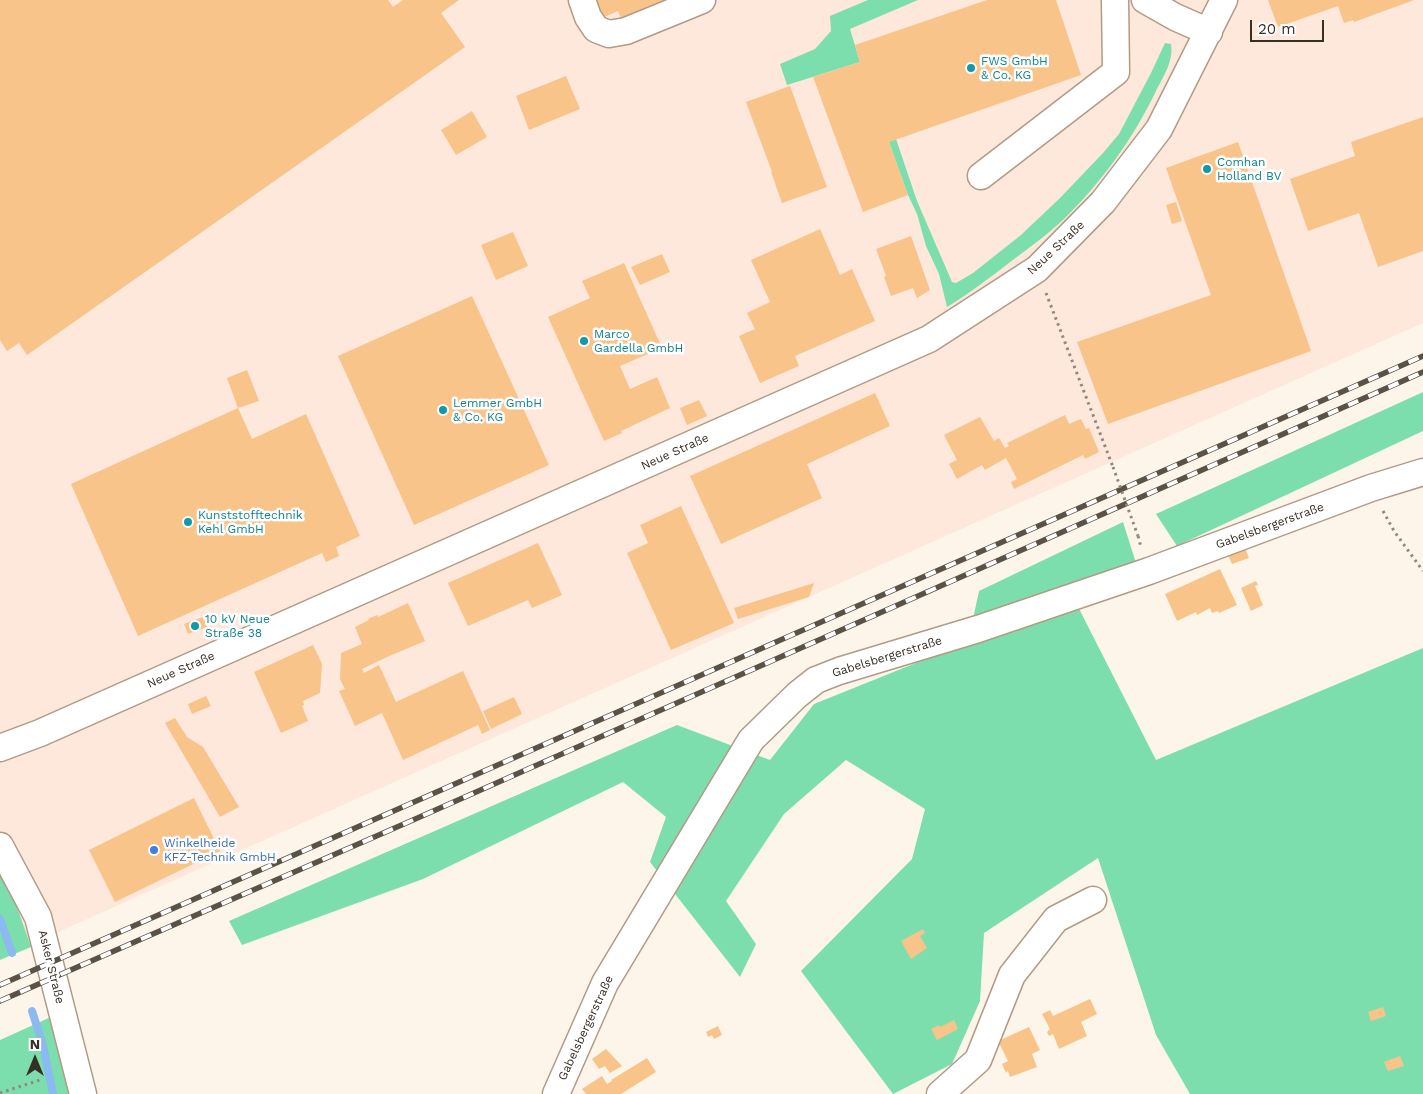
<!DOCTYPE html>
<meta charset="utf-8">
<style>
body{margin:0}
#map{position:relative;width:1423px;height:1094px;overflow:hidden;background:#fef5ea;font-family:"Work Sans",sans-serif}
canvas{display:block}
.north{position:absolute;left:10px;top:1034px;width:50px;height:50px;-webkit-text-stroke:4px #fff;paint-order:stroke;rotate:0deg;font-size:14px;font-weight:700;line-height:20px;text-align:center;color:#372e24}
.north::after{content:'';display:block;margin:auto;width:18px;height:22px;background:#372e24;clip-path:polygon(50% 0,100% 100%,50% 72%,0 100%)}
.scale{position:absolute;left:1250px;top:20px;width:74px;height:22px;box-sizing:border-box;border:2px solid #372e24;border-top:0;padding-left:6px;font-size:15px;line-height:18px;white-space:nowrap;color:#372e24;-webkit-text-stroke:4px #fff;paint-order:stroke}
</style>
<div id="map">
<canvas width="1423" height="1094"></canvas>
<div class="north">N</div>
<div class="scale">20 m</div>
</div>
<script>
const ctx = document.querySelector('canvas').getContext('2d');
ctx.lineJoin = 'round';
function paint(path, color) {
  ctx.fillStyle = color;
  ctx.fill(path, 'evenodd');
}
function trace(path, color, width, dash) {
  ctx.strokeStyle = color;
  ctx.lineWidth = width;
  ctx.lineCap = dash ? 'butt' : 'round';
  ctx.setLineDash(dash || []);
  ctx.stroke(path);
}
function label(font, color, halo, rows, align = 'center') {
  ctx.font = font + ' "Work Sans",sans-serif';
  ctx.lineWidth = 5;
  ctx.setLineDash([]);
  ctx.textBaseline = 'middle';
  ctx.strokeStyle = halo;
  ctx.fillStyle = color;
  for (const [text, x, y, turn = 0] of rows) {
    ctx.save();
    ctx.translate(x, y);
    ctx.rotate((+turn || 0) * Math.PI / 180);
    ctx.textAlign = isNaN(turn) ? turn : align;
    if (halo) ctx.strokeText(text, 0, 0);
    ctx.fillText(text, 0, 0);
    ctx.restore();
  }
}
paint(new Path2D(`
 M0 0H1423V323L0 958Z`), '#fee7db');
paint(new Path2D(`
 M868 0H918L850 29 860 62 787 85 780 64 815 49 831 31 830 16Z
 M1165 43 1171 44C1174 61 1163 77 1156 91 1133 139 1101 183 1063 220 1046 236 1027 249 1009 263 989 278 969 294 947 307L939 274 926 246 917 214 908 195 889 142 896 139 917 201 952 282 956 283 973 273 1021 235 1060 198 1103 153 1119 134 1151 73Z
 M1423 392V431L1177 546 1156 514Z
 M1123 522 1136 563 1070 591 1156 760 1423 648V1094H1190L1156 1035 1098 858 984 933 980 1001 952 1064 893 1094 801 971 912 859 925 809 846 760 784 814 726 901 756 944 740 977 650 862 666 817 623 782 423 879 242 945 229 921 677 725 770 760 814 704 968 642 979 591Z
 M0 876 10 887 31 947 0 960Z
 M62 1012 83 1094H0V1040Z`), '#7ddead');
trace(new Path2D(`
 M0 919 12 953
 M32 1011 43 1045 53 1094`), '#8bb9f2', 8);
paint(new Path2D(`
 M0 0H388L393 7 403 0H459L441 13 465 47 27 355 19 343 7 351 0 340Z
 M595 0H680L623 23 618 11 602 18Z
 M987 0H1056L1081 75 889 142 908 195 863 212 813 77 860 62 855 45Z
 M1268 0H1414L1354 22 1353 20 1344 23 1338 6 1278 27Z
 M566 76 580 109 529 130 516 96Z
 M790 86 827 187 782 203 771 172H772L746 102Z
 M472 111 487 137 456 155 441 130Z
 M1423 117V251L1378 267 1359 213 1308 231 1290 179 1355 156 1351 142Z
 M1238 142 1311 351 1108 424 1077 342 1211 295 1166 168Z
 M1176 202 1182 221 1172 224 1166 205Z
 M820 229 840 275 852 269 875 321 795 356 799 366 760 383 739 336 755 329 747 313 770 302 751 260Z
 M513 232 528 266 496 280 481 245Z
 M911 236 930 290 917 298 913 288 891 296 884 277 886 276 876 249Z
 M662 254 670 272 640 285 631 267Z
 M624 263 662 348 620 366 630 389 657 377 670 408 621 431 622 433 604 441 548 317 590 298 582 281Z
 M472 296 549 465 414 525 338 356Z
 M247 370 259 401 238 408 227 378Z
 M875 393 890 426 807 464 822 498 721 544 690 476Z
 M699 400 707 416 687 425 680 408Z
 M238 408 252 439 306 414 360 536 336 547 339 556 326 562 322 553 138 636 71 484Z
 M1065 415 1069 424 1081 419 1086 429 1089 428 1099 452 1085 459 1083 455 1014 489 1011 482 1017 479 1006 458 985 470 982 465 957 479 949 464 957 460 944 435 980 417 994 441 999 438 1005 448 1009 446 1007 443Z
 M681 506 734 623 671 650 627 553 648 543 640 525Z
 M538 543 562 595 532 608 528 600 468 626 448 583Z
 M1245 548 1249 558 1232 564 1228 555Z
 M1220 569 1237 605 1219 613 1218 611 1212 613 1210 608 1197 615 1196 612 1177 621 1165 594Z
 M1256 581 1258 585 1255 586 1263 605 1251 611 1241 588Z
 M814 583 809 597 738 619 734 608Z
 M408 603 425 641 387 657 362 669 364 673 379 665 396 702 463 671 490 730 482 734 478 725 403 760 382 713 355 726 339 691 345 689 340 679 341 653 362 644 355 627 369 620 368 619 377 615 378 617Z
 M203 617 207 627 188 634 184 624Z
 M313 645 322 664 320 693 303 701 304 705 302 706 308 721 281 733 254 672Z
 M206 696 211 706 192 714 188 704Z
 M514 697 522 714 491 729 483 711Z
 M175 718 187 737 203 747 239 807 220 817 165 723Z
 M194 798 220 851 115 902 89 850Z
 M923 929 925 933 920 936 927 948 911 959 901 941Z
 M1090 999 1097 1014 1081 1022 1087 1036 1059 1049 1053 1034 1049 1036 1047 1032 1050 1029 1042 1014 1050 1010 1053 1016Z
 M1383 1007 1386 1016 1371 1021 1368 1012Z
 M954 1020 958 1029 937 1040 931 1029 939 1025 940 1027Z
 M718 1026 722 1035 714 1039 712 1035 708 1037 706 1032Z
 M1029 1027 1040 1050 1032 1054 1037 1067 1010 1077 1008 1071 1006 1073 1002 1064 1008 1061 998 1041Z
 M606 1049 622 1066 610 1073 605 1066 599 1069 592 1059Z
 M1400 1056 1404 1066 1388 1071 1384 1062Z
 M647 1058 656 1072 621 1094H586L582 1089 602 1076 607 1084 612 1081 611 1080Z`), '#f8c48a');
const minor = new Path2D(`
 M582 0 588 17 596 29 609 34 626 31 702 0
 M1145 0 1175 17 1209 32
 M981 176 1116 72 1115 0
 M0 748 40 733 929 339 1037 269 1103 202 1159 129 1224 0
 M0 846 38 917 83 1094
 M556 1094 605 983 751 740 797 695 816 680 839 671 978 629 1149 571 1371 488 1423 472
 M940 1094 978 1060 1012 975 1056 919 1093 900`);
trace(minor, '#b19b84', 29);
trace(new Path2D(`
 M1046 293 1113 467
 M1383 511 1394 531 1423 571
 M1138 536 1141 547
 M0 1093 40 1080`), '#91887e', 3, [2.5, 4]);
trace(minor, '#fff', 26);
const rail = new Path2D(`
 M0 985 1423 356
 M0 1001 413 820 1423 372`);
trace(rail, '#5a5147', 5.5);
trace(rail, '#fff', 4, [11]);
trace(new Path2D(`
 M1113 467 1138 536`), '#91887e', 3, [2.5, 4]);
for (const [x, y, r, color] of [
 [971,68,5,"#0f9aa8"],
 [1207,169,5,"#0f9aa8"],
 [584,341,5,"#0f9aa8"],
 [443,410,5,"#0f9aa8"],
 [188,522,5,"#0f9aa8"],
 [195,626,5,"#0f9aa8"],
 [154,850,5,"#3f7fe0"]
]) {
  const dot = new Path2D();
  dot.arc(x, y, r, 0, 2 * Math.PI);
  ctx.fillStyle = color;
  ctx.fill(dot);
  trace(dot, '#fff', 2);
}
label('12px', '#0d838f', '#fff', [
 ["FWS GmbH",981,61],
 ["& Co. KG",981,75],
 ["Comhan",1217,162],
 ["Holland BV",1217,176],
 ["Marco",594,334],
 ["Gardella GmbH",594,348],
 ["Lemmer GmbH",453,403],
 ["& Co. KG",453,417],
 ["Kunststofftechnik",198,515],
 ["Kehl GmbH",198,529],
 ["10 kV Neue",205,619],
 ["Straße 38",205,633]
], 'left');
label('12px', '#372e24', '#fff', [
 ["Neue Straße",1056,248,-43],
 ["Neue Straße",675,452,-24],
 ["Gabelsbergerstraße",1270,526,-20],
 ["Gabelsbergerstraße",887,657,-17],
 ["Neue Straße",181,670,-24],
 ["Asker Straße",51,967,76],
 ["Gabelsbergerstraße",586,1028,-65]
]);
label('12px', '#366cbe', '#fff', [
 ["Winkelheide",164,843],
 ["KFZ-Technik GmbH",164,857]
], 'left');
</script>
